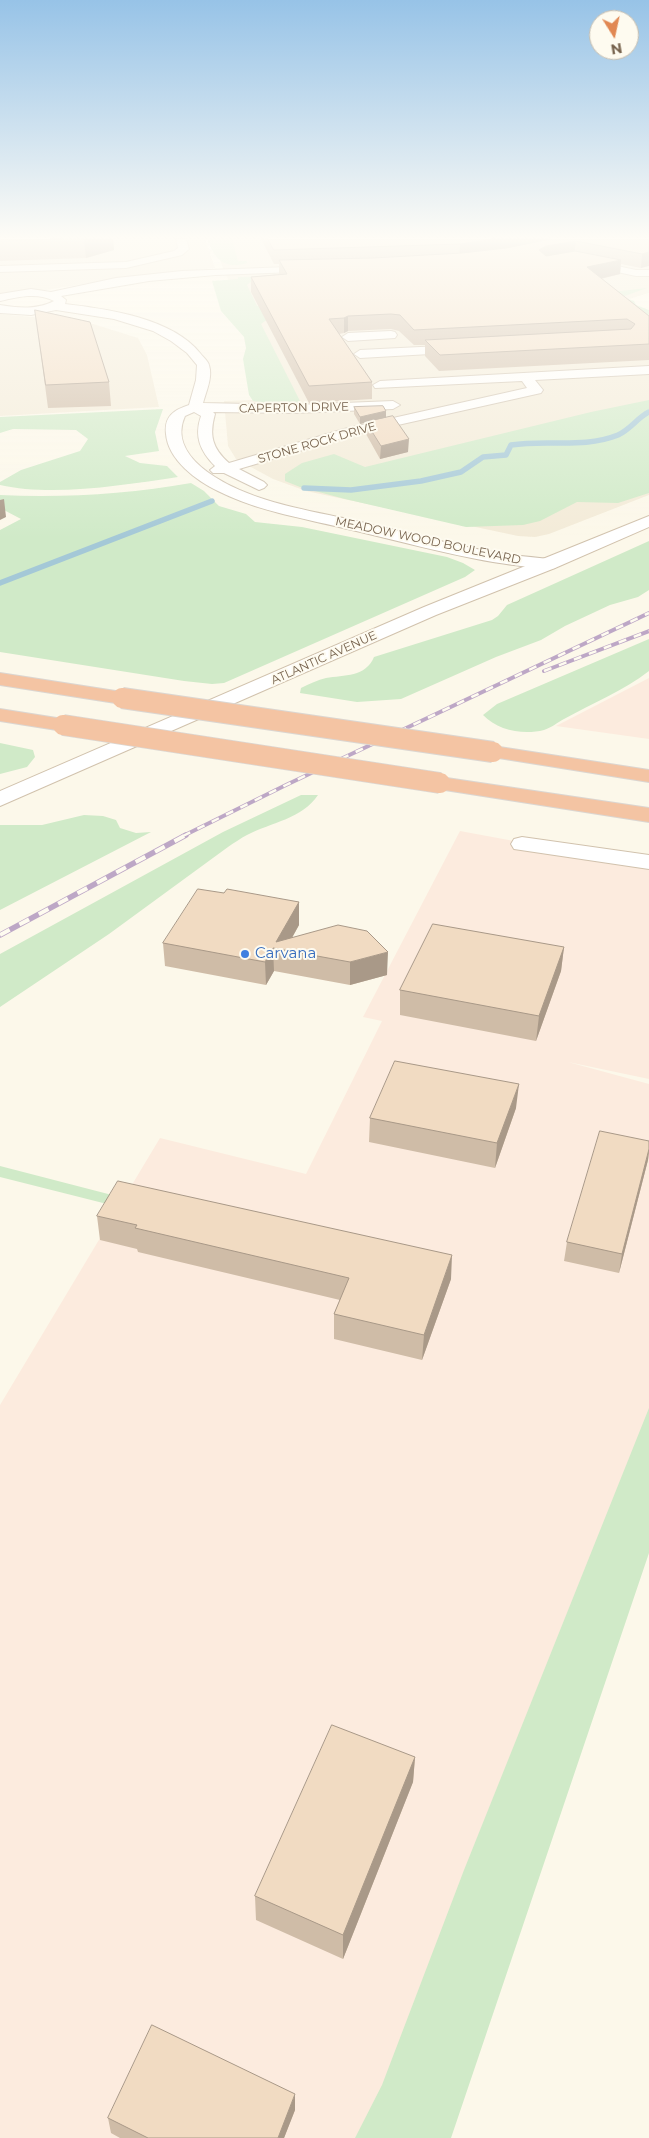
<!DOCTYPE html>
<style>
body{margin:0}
#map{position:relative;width:649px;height:2138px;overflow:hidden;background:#fcf8ea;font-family:Montserrat,sans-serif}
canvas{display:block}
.north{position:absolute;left:589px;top:10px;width:50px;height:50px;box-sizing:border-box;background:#fefbf0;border:1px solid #c8beaf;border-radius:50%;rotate:170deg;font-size:14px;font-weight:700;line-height:20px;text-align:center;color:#76624d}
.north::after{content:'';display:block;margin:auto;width:18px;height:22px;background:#e18853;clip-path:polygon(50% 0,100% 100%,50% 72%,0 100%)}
</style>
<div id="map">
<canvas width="649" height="2138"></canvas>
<div class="north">N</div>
</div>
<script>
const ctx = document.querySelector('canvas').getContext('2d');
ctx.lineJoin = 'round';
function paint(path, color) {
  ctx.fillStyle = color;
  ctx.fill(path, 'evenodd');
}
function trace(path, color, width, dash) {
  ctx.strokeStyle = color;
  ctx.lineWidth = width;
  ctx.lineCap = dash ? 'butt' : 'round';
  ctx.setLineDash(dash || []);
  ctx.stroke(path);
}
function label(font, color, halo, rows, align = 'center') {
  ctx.font = font + ' Montserrat,sans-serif';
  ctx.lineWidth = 4;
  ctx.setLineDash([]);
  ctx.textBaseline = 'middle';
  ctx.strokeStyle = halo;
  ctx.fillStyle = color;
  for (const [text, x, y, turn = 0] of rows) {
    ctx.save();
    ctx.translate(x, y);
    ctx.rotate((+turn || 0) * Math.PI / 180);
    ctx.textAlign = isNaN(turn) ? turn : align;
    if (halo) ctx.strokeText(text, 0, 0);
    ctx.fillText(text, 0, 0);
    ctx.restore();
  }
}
paint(new Path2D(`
 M0 239H205L215 268 133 276 41 291 0 295Z
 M211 239H572L649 248V293L629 299 649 316V495L549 534 535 537 518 536 306 491 273 479 236 459 228 446 224 401 278 399Z
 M0 314 87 322 138 338 147 355 159 407 0 416Z`), '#f3ebd8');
paint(new Path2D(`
 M649 678V739L556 726Z
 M460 831 649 866V1079L568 1062 649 1084V1412L428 2138H0V1405L160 1138 306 1174 382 1021 363 1017Z`), '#fcebde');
paint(new Path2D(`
 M208 239H232L238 261H247V263C226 270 213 259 208 239Z
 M283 276 252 281 247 285 257 306 612 292 647 288 622 297 634 301 636 305 649 310V326L449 311 265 321 261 324 301 403 272 404 253 401 249 395 243 359 246 348 244 337 221 311 212 281 238 279V277Z
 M649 400V493L618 503 577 502 540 521 523 525 466 527 345 499 300 487 285 481V474L302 463 334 454 365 467 591 412Z
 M163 409 155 432 159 451 125 456 140 463 167 466 178 477C124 485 53 497 0 485V482L21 470 80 451 88 439 76 430 13 429 0 433V417Z
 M191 483 204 491 219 506 246 514 255 522 302 527 447 557 463 563 475 570 465 577 224 683 212 684 184 681 0 652V530L21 519 0 508V495C64 498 128 494 191 483Z
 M649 541V590L638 597 610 605 565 626 541 640 496 657 401 699 357 702 300 693 301 688C309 684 318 680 326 678 344 675 366 677 374 657L492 620 498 616 507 605Z
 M649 639V671C623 691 593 703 564 719 558 722 551 728 544 730 524 735 498 731 483 715L497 704Z
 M0 743 33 750 35 757 27 767 0 774Z
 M301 795H318C302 819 272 822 247 835 241 838 234 843 228 847L109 934 0 1007V954L223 832Z
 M84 815 103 816 116 820 120 828 136 833 151 832 0 910V825H42Z
 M0 1166 112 1195 111 1205 0 1177Z
 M649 1408V1553L451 2138H355L382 2085 464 1870Z`), '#d0eac8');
trace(new Path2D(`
 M304 488 351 490 421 481 461 472 483 457 506 455 511 445C547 439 583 449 618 435 631 429 637 418 649 412
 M0 583 212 501`), '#a4c8d7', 5.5);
const street = new Path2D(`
 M176 239H186L189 249 182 255 126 268 0 272V266L126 262 174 251 178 248Z
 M584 259 636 270H649V276H636L580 264 579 262 580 260Z
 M316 266 320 267 321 269 320 271 216 275 149 281 61 296 66 300 65 304C108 309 172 318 200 353 203 357 208 361 209 365 213 377 206 392 203 403L295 405 393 401 400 405 393 409 295 413 213 412 215 414C209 435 212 448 229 463L344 429 527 388 522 381 375 388 373 385 380 381 649 366V374L535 380 543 390 541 393 353 435 239 469 264 482 267 485 264 488 259 490 224 473H213L210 470 215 466C200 451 194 436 201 416L194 412 185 416C173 442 193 463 215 477 256 503 309 510 356 521 401 531 447 544 492 552 511 555 530 557 549 559L555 560 558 564 555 568 549 569C530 567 511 565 493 562 446 554 399 541 352 530 307 519 260 512 218 491 197 481 168 460 166 434 164 416 174 410 189 405L196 380 197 365 187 353 171 341 153 331 114 319 56 310 31 315 0 313V305C18 308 37 310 54 301 38 292 17 297 0 301V294L31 289 51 292 116 278 182 271Z
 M391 331 395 332 397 335 395 338 348 341 342 337 348 333Z
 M461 345 467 349 465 352 360 358 354 354 360 350Z`);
const secondary = new Path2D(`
 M649 516V527L555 568 436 615 0 806V791L424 607Z
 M522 837 649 855V869L514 849 511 844 514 839Z`);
const highway = new Path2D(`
 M0 673 122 692 129 694 132 698 129 702 122 704 0 685Z
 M0 709 63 719 70 721 73 725 70 729 63 731 0 721Z
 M493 746 649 770V782L486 756 483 752 486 748Z
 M440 777 649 808V822L432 788 429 783 432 778Z`);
trace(street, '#cec1af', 2);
trace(secondary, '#d1c2ad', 2);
trace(highway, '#dbd6d1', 2);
paint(street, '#fff');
paint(secondary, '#fff');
paint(highway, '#f4c4a3');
const railFar1 = new Path2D(`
 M544 671 649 631
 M183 836 286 785 649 613`);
const rail = new Path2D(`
 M0 935 186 835`);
trace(railFar1, '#bda7c6', 4);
trace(rail, '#bda7c6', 5.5);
trace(railFar1, '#fefbf0', 2.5, [8]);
trace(rail, '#fefbf0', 4, [11]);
const highwayBridge = new Path2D(`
 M122 698 493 752
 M63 725 440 783`);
trace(highwayBridge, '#dbd6d1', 22, []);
trace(highwayBridge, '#f4c4a3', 20);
paint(new Path2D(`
 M0 239H113L114 250 86 258 0 261Z
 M261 239H649L641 268 621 264 620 274 601 279 649 316V360L439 371 425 356V345H414L399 331 391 329 348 331 344 333 339 334 372 382V399L309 403 251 292V277L279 274V264H274Z
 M35 310 109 382 111 406 48 408Z
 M354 407 386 411V417L408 452 380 459 366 434V422L360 424 354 414Z
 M224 893 299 902V925L292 938 387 975 350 985 274 971 266 985 165 966 163 943Z
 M564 947 561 971 536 1041 400 1015V990Z
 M516 1108 495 1168 369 1142 370 1118Z
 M649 1141V1153L648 1160 619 1273 564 1261 567 1242Z
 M97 1216 451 1279 422 1360 334 1339V1314L340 1300 138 1252 137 1249 100 1240Z
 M415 1757 413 1782 343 1959 256 1920 255 1896Z
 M295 2110 284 2138H120L111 2133 108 2118Z`), '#cfbca7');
paint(new Path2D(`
 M84 239H113L114 250 86 258Z
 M494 239H564L459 258 460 244Z
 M576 241 574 255 545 260 539 250 546 246Z
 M649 252V266L641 268 642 254Z
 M621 260 620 274 586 282 587 267Z
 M348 316V331L344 333V318Z
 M386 411V418L360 424V417Z
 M409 439 408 452 380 459 381 446Z
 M4 499 6 517 0 520V500Z
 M299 902V925L285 950 276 942Z
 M564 947 561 971 536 1041 539 1016Z
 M273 948 274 971 266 985 265 962Z
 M388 952 387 975 350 985V962Z
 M519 1084 516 1108 495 1168 497 1143Z
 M649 1149 648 1160 619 1273 622 1254Z
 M452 1255 451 1279 422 1360 424 1335Z
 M415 1757 413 1782 343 1959V1935Z
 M295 2094V2110L284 2138H278Z`), '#a99988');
const building = new Path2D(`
 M0 239H62L0 241Z
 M268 239H494L460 244 274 250Z
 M551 239H649V252L642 254 576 241 546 246 539 250 546 256 575 251 621 260 587 267 649 316V344L440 355 425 340 631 329 635 324 627 319 414 330 400 315 391 314 348 316 344 318 329 319 372 382 309 386 251 277 287 274 279 260 373 258 462 253 506 248Z
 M35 310 90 322 109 382 46 385Z
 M383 406 386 411 360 417 354 407Z
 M393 416 409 439 381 446 366 422Z
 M198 889 224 893 227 889 299 902 276 942 338 925 367 931 388 952 350 962 273 948 265 962 163 943Z
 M433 924 564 947 539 1016 400 990Z
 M395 1061 519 1084 497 1143 370 1118Z
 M600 1131 649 1141V1149L622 1254 567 1242Z
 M118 1181 452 1255 424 1335 334 1314 349 1278 135 1228 137 1225 97 1216Z
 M332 1725 415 1757 343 1935 255 1896Z
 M152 2025 295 2094 278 2138H148L108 2118Z`);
paint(building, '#f1dbc2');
trace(building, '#a99988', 1);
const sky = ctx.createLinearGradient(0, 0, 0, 539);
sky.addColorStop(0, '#97c3e7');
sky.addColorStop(0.44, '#fefcf6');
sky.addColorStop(1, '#fefcf600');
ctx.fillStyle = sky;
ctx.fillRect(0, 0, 649, 539);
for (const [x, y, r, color] of [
 [245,954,5,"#3f7fe0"]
]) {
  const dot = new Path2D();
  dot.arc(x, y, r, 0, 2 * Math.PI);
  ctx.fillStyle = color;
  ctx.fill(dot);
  trace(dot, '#fefbf0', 2);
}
label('12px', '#76624d', '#fefbf0', [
 ["CAPERTON DRIVE",294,408,-1],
 ["STONE ROCK DRIVE",317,443,-16],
 ["MEADOW WOOD BOULEVARD",428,541,12],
 ["ATLANTIC AVENUE",324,658,-24]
]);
label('15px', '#366cbe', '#fefbf0', [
 ["Carvana",255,954]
], 'left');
</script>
